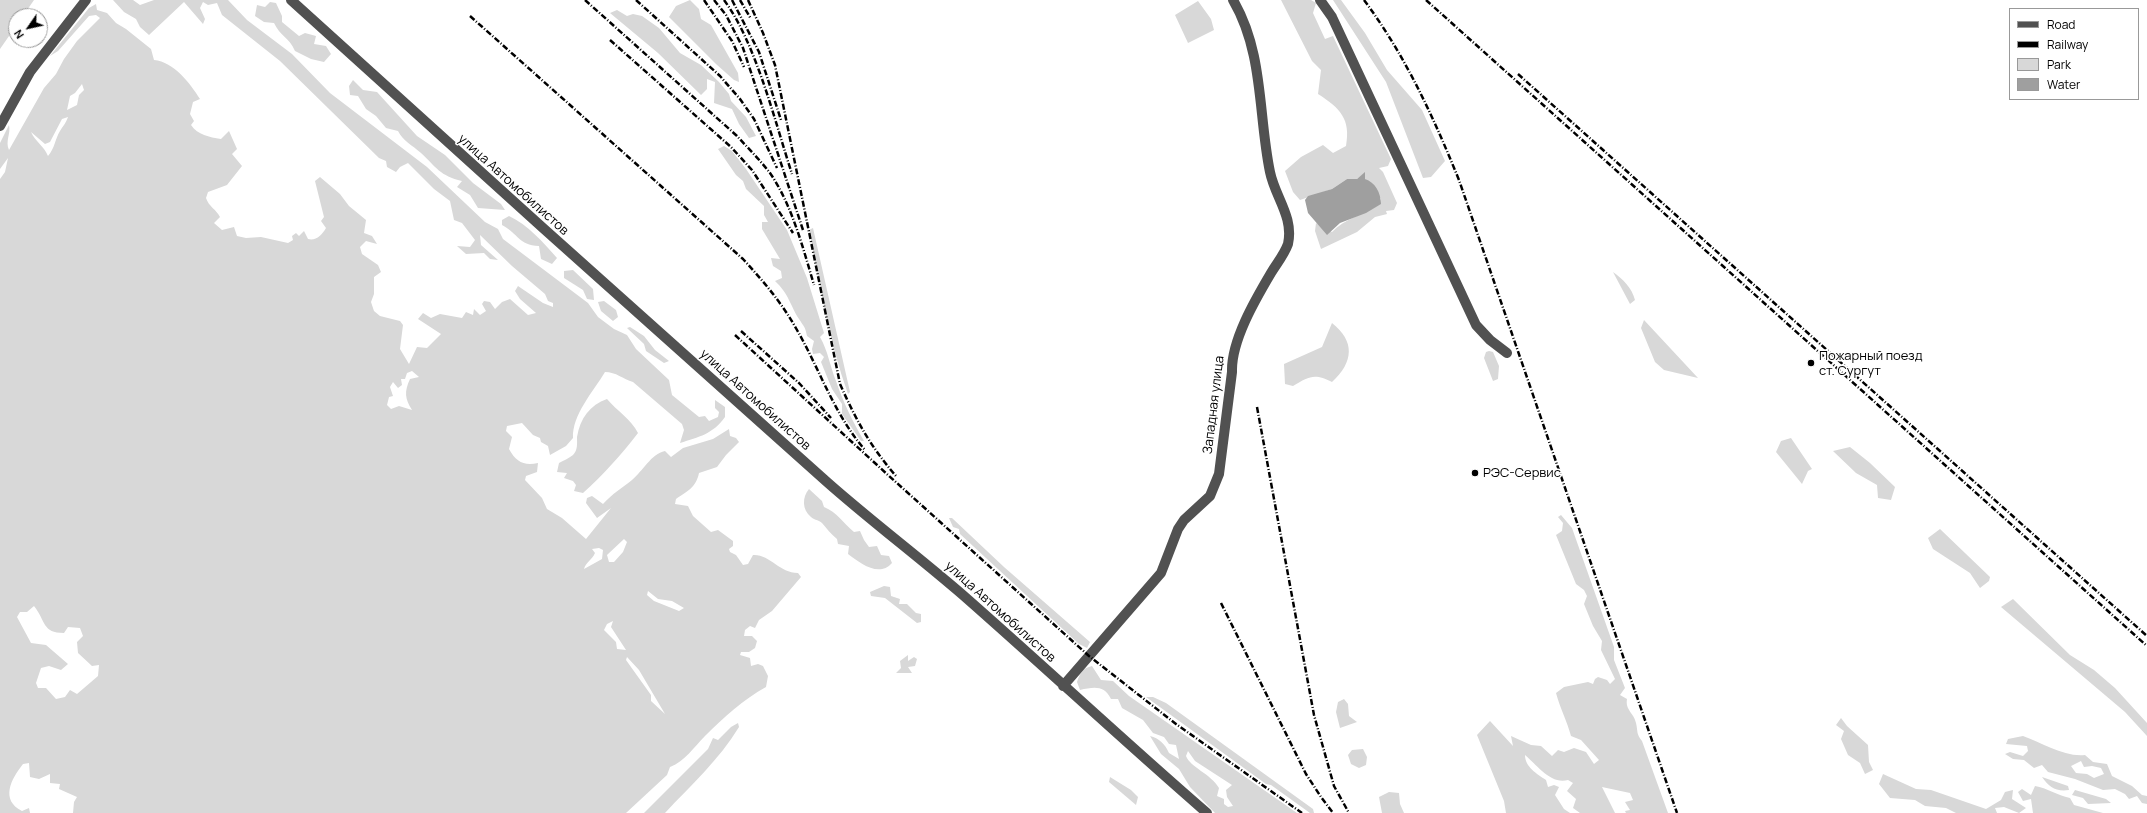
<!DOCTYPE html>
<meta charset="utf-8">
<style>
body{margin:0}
#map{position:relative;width:2147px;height:813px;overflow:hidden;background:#fff;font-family:Manrope,sans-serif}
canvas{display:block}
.legend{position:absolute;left:2009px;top:8px;width:130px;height:92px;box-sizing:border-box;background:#fff;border:1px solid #999;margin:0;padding:5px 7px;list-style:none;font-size:12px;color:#000}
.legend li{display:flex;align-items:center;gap:8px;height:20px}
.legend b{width:20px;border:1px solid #999}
.north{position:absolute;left:8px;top:8px;width:40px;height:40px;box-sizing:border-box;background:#fff;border:1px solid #999;border-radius:50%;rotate:236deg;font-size:11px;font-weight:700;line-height:16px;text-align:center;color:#000}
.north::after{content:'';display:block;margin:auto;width:14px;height:18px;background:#000;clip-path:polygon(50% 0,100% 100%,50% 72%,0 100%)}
</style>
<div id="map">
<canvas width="2147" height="813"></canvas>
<ul class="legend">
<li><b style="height:5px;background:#515151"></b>Road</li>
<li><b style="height:5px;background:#000"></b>Railway</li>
<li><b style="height:11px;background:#d8d8d8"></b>Park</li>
<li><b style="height:11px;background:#9f9f9f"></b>Water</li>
</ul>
<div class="north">N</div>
</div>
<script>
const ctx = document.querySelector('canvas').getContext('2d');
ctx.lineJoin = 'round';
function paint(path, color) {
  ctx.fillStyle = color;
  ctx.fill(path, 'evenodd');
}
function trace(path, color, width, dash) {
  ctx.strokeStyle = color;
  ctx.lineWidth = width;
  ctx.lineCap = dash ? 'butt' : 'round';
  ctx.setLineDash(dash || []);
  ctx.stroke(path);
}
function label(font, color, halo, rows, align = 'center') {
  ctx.font = font + ' Manrope,sans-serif';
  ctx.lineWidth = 3;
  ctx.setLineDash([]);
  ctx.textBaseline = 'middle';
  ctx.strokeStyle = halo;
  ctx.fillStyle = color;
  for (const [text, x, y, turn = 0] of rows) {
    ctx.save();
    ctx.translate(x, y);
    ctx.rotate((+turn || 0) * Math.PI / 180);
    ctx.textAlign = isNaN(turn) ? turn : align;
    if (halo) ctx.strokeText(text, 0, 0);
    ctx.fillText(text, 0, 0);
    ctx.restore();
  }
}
paint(new Path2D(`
 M0 0H34L23 16H16V26L0 49Z
 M113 0H133L140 5 154 0H228L247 20 292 54 330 93 427 167 485 222 498 229 503 239 588 303 598 317 614 329 627 335 636 349 669 380 672 395 699 417 705 416 709 421 718 417 719 412 715 408V400L725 407V417C713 434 699 437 680 443L684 430 682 424 633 382C623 379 616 372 605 372 593 392 572 415 573 438L566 446 550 455 548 446 541 442 540 438 533 435 522 423 507 426 506 431 512 437 509 449C516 462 524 466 538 463L537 472 526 476 525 480 542 498 547 509 562 518 586 539 611 508 597 518 586 503 587 498 592 496 603 504C612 494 622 488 632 480 643 471 651 454 665 451L671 457 683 448 713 439 729 429 730 436 736 438 739 442 726 455 717 467 699 473C696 488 687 491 676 499L675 504 688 506 693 516 711 532 718 530 733 541V546L729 549 730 552 736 555 743 565 748 564 753 555C770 554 779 573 798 573L801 577 772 611 759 620 755 628 750 626 745 630 744 636H752L757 641 755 648 749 652H741L740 655 750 658 751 666 758 664 763 666 768 676 766 687C744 699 723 718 705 736 694 747 685 761 670 767L667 775 626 813H73L74 802 77 797 59 789 60 784 50 783V774L39 779 30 777 29 763 23 764C11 779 0 800 22 811L29 808 30 813H0V179L5 172 8 158 0 169V143L9 125C11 134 5 141 9 150L44 88 56 74 64 59 77 41 100 18 96 15 89 16 58 51 50 56 89 8 96 4 97 10 107 13 116 23 126 29 151 49 154 60C174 62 190 83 200 99L193 102 190 114 194 121 191 125C198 135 209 137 221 139L229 131 237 149 232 154 242 166 227 185 208 192 206 198C209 207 216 209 220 217L214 223 222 230 234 227 237 236 246 238 261 237 288 243 293 240 292 236 296 233 299 236 304 231 308 239C316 241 322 235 326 228L321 221 324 217 315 181 320 177 340 194 349 206 366 220 364 233 372 236 377 244 366 241 360 247 362 254 378 265 381 272 374 277V294L371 302 374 311 380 316 400 321 403 325 400 349 409 364 417 347 427 348 441 334 418 319 423 313 431 318 440 314 462 318 466 312 473 315 474 309 480 315 486 311 482 304 484 301 490 302 495 309 502 302 510 299 528 315 536 313 520 299 515 291 518 286 543 303 553 307V303L548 301 545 294 512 266 480 235 481 245 498 260 490 259 484 253 466 254 457 246 470 247 475 240 462 223 454 220 450 201 434 189 408 163 400 167 396 172 387 167 386 161 379 158 280 61 222 15 217 3 208 5 203 2 200 8 205 19 203 24 184 2 149 35 140 27 136 19 124 12ZM82 84 84 90 79 95 77 105 67 110 70 96 75 93ZM68 117C66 123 63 126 60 131 55 139 55 148 48 156 44 146 35 141 31 132L45 144 50 142 62 119ZM412 371 419 377 410 379C404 392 405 399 412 410L399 406 391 409 387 405 389 397 393 396 390 387 393 382 398 388 402 385 401 379H405L407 373ZM624 539 627 542 623 552 614 562H609L607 555ZM599 548 603 550 602 559 584 569C586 562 592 560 595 553L592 549ZM648 591 658 599 672 601 684 608 679 611 654 601 647 595ZM34 606C46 621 42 633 64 633L68 627 80 628 83 636 77 642 78 653 92 666 99 665 98 676 77 694 70 690 65 697 56 699 46 688H38L36 683 41 668 49 666 61 670 68 664 46 645 31 643 17 617 20 612H27ZM613 621 611 627 626 650 617 649 616 642 604 630 607 624ZM627 657 639 670 665 714 651 701V695L626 660Z
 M690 0 699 9 701 19 711 25 738 73 739 82 734 80 716 64 669 17 676 6Z
 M1281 0H1311L1316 3 1313 13 1325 39 1333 36 1391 159 1388 166 1379 168 1383 172 1397 203 1394 210 1386 211 1387 214 1375 217 1357 232 1321 249 1315 231 1316 223 1332 232C1344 219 1365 214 1380 204L1381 199 1365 179V173L1357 179H1347L1332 189 1300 200 1293 192 1285 171 1301 157 1323 145 1333 153 1346 146C1351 119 1340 108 1318 94L1321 70 1312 61Z
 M1333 0H1341L1365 33 1387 70 1422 110 1445 161 1431 177 1423 178 1386 82Z
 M1198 1 1211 19 1214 30 1188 43 1175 15Z
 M270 2 276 3 282 16V22L299 36 305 33 316 36 314 44 326 46 331 54 324 62 311 59 295 51C289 37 280 36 274 23L264 22 255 16 257 5 265 7Z
 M617 10 627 16 633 14 642 16 659 28 680 53 701 65 719 82 729 94 731 101 746 117 756 136 749 138 739 124 732 109 714 103 715 82 707 79V89L701 95 658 53 610 13Z
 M353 80 363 90 377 92 417 136 445 155 473 183 501 204 505 210 478 208 470 195 457 187 462 181C440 176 436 167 421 153 412 145 403 141 398 131L386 128 376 116 366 109 358 96 350 95 349 86Z
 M724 146 732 151 746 169 787 230 807 278 824 333 820 337C828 351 830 366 836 381 843 402 853 422 864 441H861L842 414V404L832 389 821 362 824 357 820 353 813 354 812 349 814 341 807 336C805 326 804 327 799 319 790 305 789 294 775 281L782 278 781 271 773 266 771 258 780 259 762 229V222H768L764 215V206L746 189 743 181 736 175 718 149Z
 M509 216C528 225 543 242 557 258L552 264 541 259 539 246C518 245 519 234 502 225V220Z
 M813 228 850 392 848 394C829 341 820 285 809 230Z
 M573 270 593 289 594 300 587 299 583 290 564 278V271Z
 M1613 272C1623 279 1632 288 1635 300L1630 304Z
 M604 301 616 310 618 317 613 321 601 311 598 302Z
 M1644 320 1698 378 1664 370 1655 362 1641 328Z
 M1332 323C1355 341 1354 362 1332 382 1315 373 1309 376 1293 386L1285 384 1284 364 1322 347Z
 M630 327 644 336 655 350 669 361 664 363 646 351 644 344 627 328Z
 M1489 351 1493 352 1499 366 1498 379 1493 381 1484 358 1486 352Z
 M607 399C617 411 631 419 638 433 621 455 603 475 583 493L574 491 576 485 573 481 564 478 567 473 557 472 559 463C563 461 569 458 573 455 578 450 577 443 577 437 580 418 590 405 607 399Z
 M1791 438 1812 469 1808 471 1802 484 1776 452 1781 441Z
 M1850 447 1870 463 1895 487 1891 500 1878 498 1877 485 1856 473 1833 451Z
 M809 489 822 501 824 507C837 512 843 523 854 532L860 531 864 540 869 547 877 546 881 555 889 556 892 563C879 578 860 563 848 554L849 546 838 544 837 539C831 534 827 529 822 523 819 520 814 520 811 517 802 510 802 497 809 489Z
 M1561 515 1572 528 1614 647V660L1625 688 1620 695 1627 699C1625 710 1634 713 1636 723 1638 731 1636 734 1642 741L1668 813H1626L1625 811 1630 810 1625 802 1633 800 1630 793 1602 787 1615 813H1580L1573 808 1576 799 1567 791 1573 783 1568 780C1551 785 1537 765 1525 755 1525 767 1537 774 1546 780L1548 787 1554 785 1559 787 1555 795 1564 809 1570 813H1506L1504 801 1477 735 1490 721 1513 746 1511 736 1531 745 1541 746 1552 756 1558 750 1564 752 1574 748 1586 752 1594 764 1599 760 1581 740 1571 736C1567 721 1560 708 1556 693L1564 687 1588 682 1593 684 1595 679 1598 677 1607 680 1610 684 1615 679 1601 650 1602 641 1593 626 1584 604 1587 596 1584 590 1576 584 1556 535 1562 531 1563 523 1558 517Z
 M949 518H952L1004 567 1090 642 1087 648 1079 644 960 534 959 529 953 527Z
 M1940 529 1990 577 1989 581 1980 588 1970 573 1933 549 1928 538Z
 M884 586 890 587 891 596 900 599 899 604H907L916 613 921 614V622L917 623 885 598 871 596 870 592Z
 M2013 599 2070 655 2094 670 2115 688 2147 723V736L2125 712 2001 607Z
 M908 655V661L914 657 917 659 915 666 908 667 912 673H896L901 668 900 661Z
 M1092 666 1101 680 1113 681 1129 696 1297 813H1215L1190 787 1179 769 1161 754 1150 736C1159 738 1165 744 1169 753L1179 759 1176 745 1169 744 1164 737 1153 733 1143 720 1122 708 1118 699H1111C1104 685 1094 687 1080 690L1077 682C1080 673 1083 668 1092 666ZM1188 751 1195 761 1232 785 1226 790 1227 797 1233 806 1228 807 1224 804V799L1217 796 1219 788C1211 774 1190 767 1186 756Z
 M1146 697H1153L1166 703 1313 809 1314 813H1310L1271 785 1266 784Z
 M1344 699 1348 704 1349 716 1357 722 1340 728 1336 712 1338 702Z
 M1841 718 1847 726 1868 745 1869 762 1873 770 1865 774 1860 763 1848 755 1841 739 1844 731 1836 725Z
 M738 723 739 727C719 760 691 785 665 813H644L708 749 713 738 718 740 731 727Z
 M2023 736C2043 743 2063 757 2085 755L2093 762 2107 764 2112 776 2132 786 2142 795 2147 796V804L2142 803 2137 796 2129 799 2125 794 2115 789 2103 790 2075 779 2048 772 2042 765 2034 768 2024 760 2013 759 2005 754 2010 752 2023 756 2028 751 2027 746 2006 744 2008 739ZM2081 761 2084 767 2092 766 2101 768 2104 774 2094 778 2087 774 2076 773 2071 766Z
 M1363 749 1367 757 1366 765 1359 768 1351 764 1348 755 1352 750Z
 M1883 774 1916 789 1931 790 1986 809 2001 800 2005 792 2013 790 2012 799 2026 808 2019 813 2004 807 1995 808 1997 813H1956L1946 808 1925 806 1915 800 1890 798 1879 784Z
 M1110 777 1131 790 1138 797 1136 805 1109 782Z
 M2042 777 2068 786 2069 790C2056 792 2049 787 2042 777Z
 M2035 786C2047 788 2057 795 2070 798L2074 805 2103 813H2033L2031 799 2023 801 2018 792 2022 789 2031 795Z
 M2075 790 2106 799 2111 803 2088 804 2083 798 2072 795Z
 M1389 792 1399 793 1400 804 1404 813H1382L1379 797Z`), '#d8d8d8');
paint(new Path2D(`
 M1365 172V179C1375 182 1381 193 1381 204L1366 213 1340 223 1327 235 1308 213 1305 200 1308 196 1332 189 1347 179H1357Z`), '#9f9f9f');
trace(new Path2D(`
 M291 0C469 162 647 322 827 482 871 521 919 557 964 596 1046 668 1125 742 1207 813
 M1320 0 1332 17 1476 325 1490 340 1507 353
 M0 126 30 72 86 0
 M1063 686 1161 573 1178 529 1184 520 1210 496 1219 474 1232 372C1231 341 1255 300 1271 273 1277 263 1284 255 1288 244 1294 217 1275 197 1270 172 1258 114 1264 53 1233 0`), '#515151', 10);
trace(new Path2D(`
 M585 0 737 136C748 148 760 160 770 173 792 205 803 248 814 285
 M636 0 720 76 740 99 754 119 777 168
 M704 0 732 41 744 67
 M714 0 726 15 743 48 803 230
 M724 0C756 43 775 122 792 174
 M732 0 759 52 781 120
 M740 0 751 19
 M748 0 763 33 775 65 840 384C856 420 870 446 896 476
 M1364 0C1405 55 1433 116 1459 180L1677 813
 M1426 0 2147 646
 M470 16 743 259C764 282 782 303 797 330 820 370 834 414 865 450
 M610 40 731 147 752 170 793 233
 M1518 74 2147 636
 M741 331 799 383 831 418
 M735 335 888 475 1089 656 1176 724 1302 813
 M1257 407 1314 715 1334 786 1349 813
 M1221 603 1306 774 1321 797 1333 813`), '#000', 2.5, [6, 2, 1, 2]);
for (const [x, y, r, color] of [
 [1811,363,4,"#000"],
 [1475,473,4,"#000"]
]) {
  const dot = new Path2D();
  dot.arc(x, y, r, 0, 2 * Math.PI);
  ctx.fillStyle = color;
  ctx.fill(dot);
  trace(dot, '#fff', 1.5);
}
label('13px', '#000', '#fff', [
 ["улица Автомобилистов",513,185,42],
 ["улица Автомобилистов",755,400,42],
 ["Западная улица",1214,405,-83],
 ["улица Автомобилистов",1000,612,42]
]);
label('13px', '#000', '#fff', [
 ["Пожарный поезд",1819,356],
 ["ст. Сургут",1819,371],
 ["РЭС-Сервис",1483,473]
], 'left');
</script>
